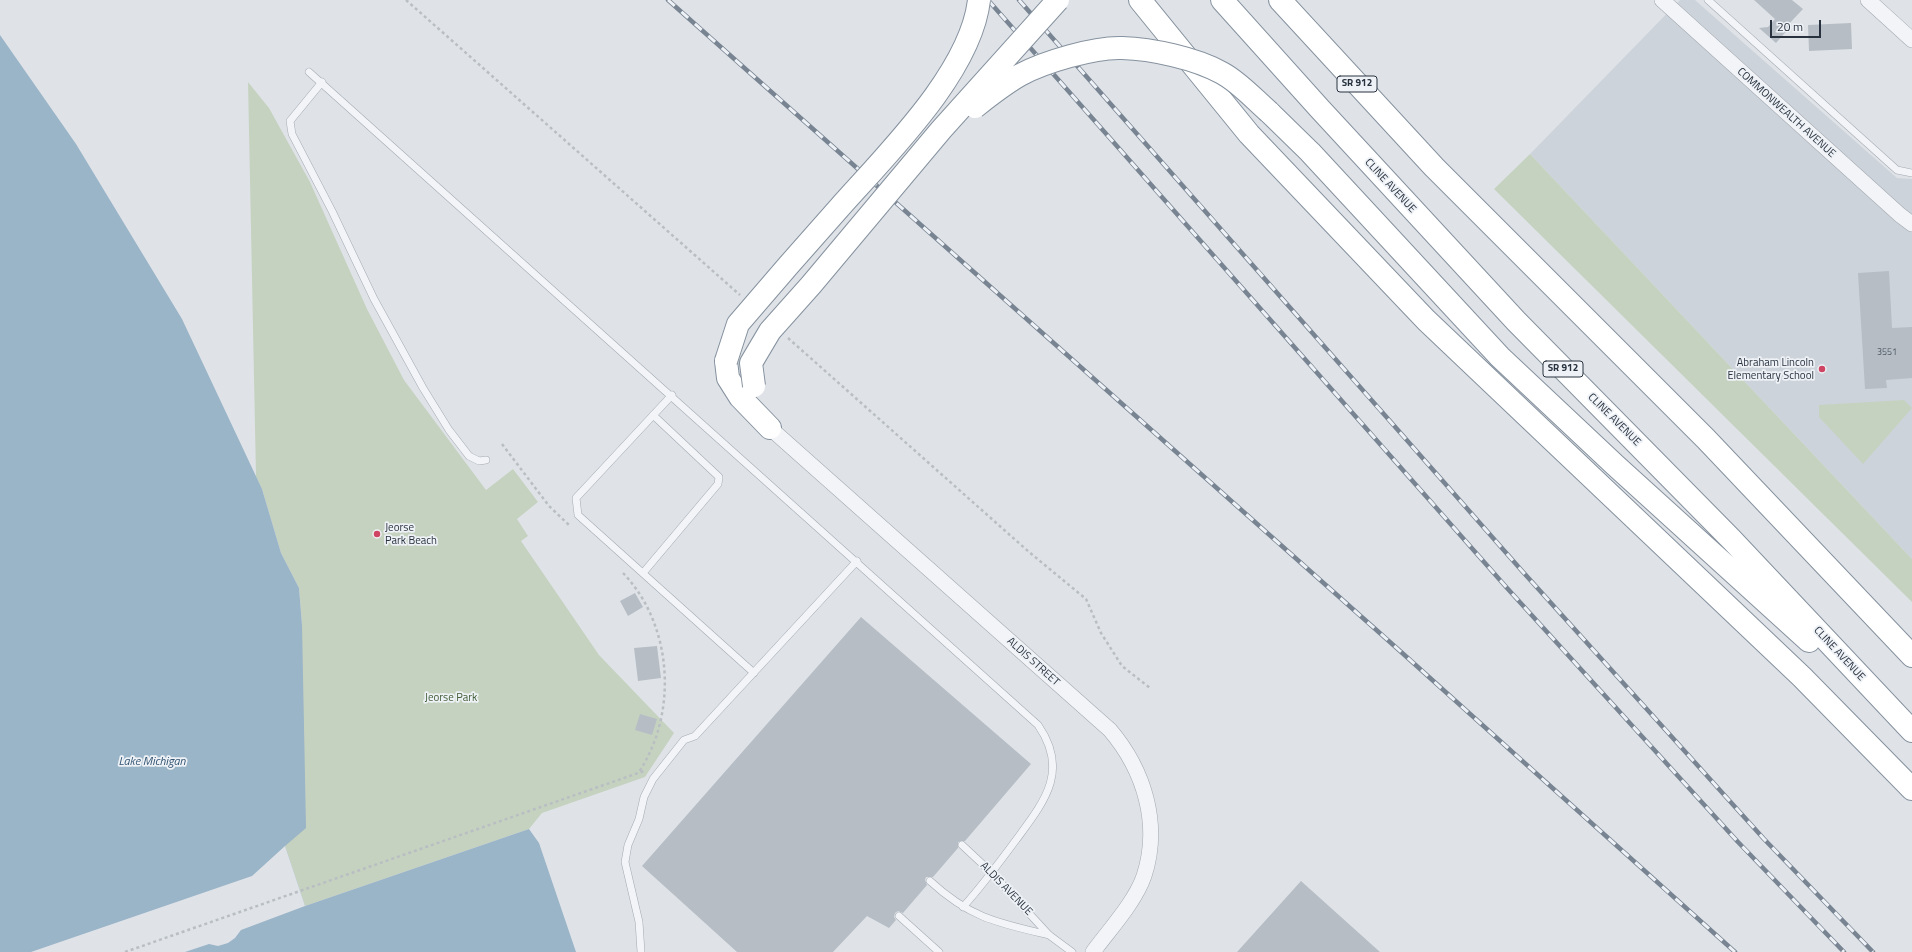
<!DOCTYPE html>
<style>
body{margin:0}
#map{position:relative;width:1912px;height:952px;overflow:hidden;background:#dfe3e8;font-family:"Titillium Web",sans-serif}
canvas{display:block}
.scale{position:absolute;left:1770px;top:20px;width:51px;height:18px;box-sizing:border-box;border:2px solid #28323f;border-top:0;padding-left:5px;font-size:12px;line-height:14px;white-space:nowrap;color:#28323f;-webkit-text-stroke:3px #eef2f6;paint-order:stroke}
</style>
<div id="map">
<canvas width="1912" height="952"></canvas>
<div class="scale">20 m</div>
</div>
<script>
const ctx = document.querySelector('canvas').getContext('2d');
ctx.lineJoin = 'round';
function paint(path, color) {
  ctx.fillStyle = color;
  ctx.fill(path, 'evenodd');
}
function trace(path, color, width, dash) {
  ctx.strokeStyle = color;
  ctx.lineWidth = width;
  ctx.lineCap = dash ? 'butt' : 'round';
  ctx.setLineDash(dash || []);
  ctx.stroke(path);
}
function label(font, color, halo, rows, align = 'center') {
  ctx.font = font + ' "Titillium Web",sans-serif';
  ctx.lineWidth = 3.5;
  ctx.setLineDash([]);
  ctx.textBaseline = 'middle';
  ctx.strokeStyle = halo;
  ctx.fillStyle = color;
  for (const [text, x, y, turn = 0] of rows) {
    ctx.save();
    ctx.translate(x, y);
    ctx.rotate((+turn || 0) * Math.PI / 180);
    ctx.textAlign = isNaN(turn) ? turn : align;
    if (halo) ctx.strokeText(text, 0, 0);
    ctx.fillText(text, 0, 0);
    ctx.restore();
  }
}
paint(new Path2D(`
 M1680 0H1695L1897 178 1912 179V559L1530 154Z`), '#cdd3da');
paint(new Path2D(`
 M248 82 269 108 310 182 367 309 404 380 486 490 513 469 538 502 517 519 528 536 521 541 599 655 674 733 645 777 542 813 529 829 305 906 285 846 302 625 299 588 281 553 262 489 256 477Z
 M1530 154 1912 559V602L1494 189Z
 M1904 400 1912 408 1863 464 1819 417V405Z`), '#c6d2c0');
paint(new Path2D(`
 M0 35 76 144 182 319 262 489 281 553 299 588 302 625 306 828 285 846 305 906 529 829 539 843 576 952H0Z`), '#9ab4c8');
paint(new Path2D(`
 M285 846 305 906 241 930 235 938 228 943 218 946 209 944 185 952H31L252 876Z`), '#dfe3e8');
paint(new Path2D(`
 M1754 0H1792L1803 9 1787 26H1791L1776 43 1759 28 1768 27 1775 19Z
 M1851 23 1852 49 1809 51 1808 25Z
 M1889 271 1892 328 1912 327V378L1886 380 1887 388 1865 389 1858 273Z
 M635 593 643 607 628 616 620 601Z
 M861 617 1031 764 965 841 958 842V848L933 877H926L925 880 927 885 903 913 898 911 895 913 894 917 896 920 889 928 867 916 833 952H737L642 866Z
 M657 646 661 678 638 681 634 648Z
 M640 714 657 719 652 735 635 730Z
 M1301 881 1380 952H1237Z`), '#b6bdc5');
const lane = new Path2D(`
 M1708 0 1897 170 1912 173
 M309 72 1038 725C1070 771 1044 802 1016 840 999 863 982 886 963 907
 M322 82 290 121 292 134 332 211 374 299 423 388 449 430 469 456 479 461 486 460
 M672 395 576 498 578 515 754 673
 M643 573 718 484 719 477 653 415
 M962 845 992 873 1049 935 1072 952
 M930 881C970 918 998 923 1049 935
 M899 916 939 952
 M641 952 639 922 625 862 628 845 639 819 644 797 653 779 684 740 695 736 857 561`);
const street = new Path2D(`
 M1662 0 1900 215 1912 224
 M1868 0 1912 40
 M770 428 1110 730C1144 770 1161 824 1144 876 1135 902 1110 929 1093 952`);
const highway = new Path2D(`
 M1140 0 1249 134 1426 320 1802 677 1912 789
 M1222 0 1320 109 1516 321 1732 540 1912 731
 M1280 0 1434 167 1706 439 1912 656
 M1269 112 1310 152 1500 357 1615 465 1809 641
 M726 361 728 378 740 397 770 428`);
trace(lane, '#a4aab2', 8);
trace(street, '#a4aab2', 16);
trace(highway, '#86929f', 24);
trace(new Path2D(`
 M406 0 740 295
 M788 338 1029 552 1086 599 1101 633 1122 666 1150 688
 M502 444 549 506 570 526
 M623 573C673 625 678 713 639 772
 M125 952 644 771`), '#b9bec3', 2.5, [3, 3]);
trace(lane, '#f2f4f7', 7);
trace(street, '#f2f4f7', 15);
trace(highway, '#fff', 22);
const rail = new Path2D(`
 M668 0 1400 651 1735 952
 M988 0 1507 588 1738 842 1844 952
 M1019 0 1523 572 1764 839 1873 952`);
trace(rail, '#788492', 4.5);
trace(rail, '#eef2f6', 3, [9]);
const highwayBridge = new Path2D(`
 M975 107C989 96 1004 84 1020 75 1044 62 1094 47 1122 48 1152 49 1195 58 1222 73 1239 82 1254 99 1269 112
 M726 361 738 324C772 284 806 245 840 207 887 154 971 72 979 0
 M754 386 751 363 770 331 811 285 941 130 1058 0`);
trace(highwayBridge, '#86929f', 24, []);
trace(highwayBridge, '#fff', 22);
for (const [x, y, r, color] of [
 [1822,369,4,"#ce4462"],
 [377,534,4,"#ce4462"]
]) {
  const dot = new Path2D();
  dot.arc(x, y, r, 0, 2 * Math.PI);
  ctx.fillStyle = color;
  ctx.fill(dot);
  trace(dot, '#eef2f6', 1.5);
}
label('9px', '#4c5560', null, [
 ["3551",1887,353]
]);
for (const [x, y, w] of [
 [1357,84,40],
 [1563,369,40]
]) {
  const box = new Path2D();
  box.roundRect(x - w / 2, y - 8, w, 16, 3);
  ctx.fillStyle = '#eef2f6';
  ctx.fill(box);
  trace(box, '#28323f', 1);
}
label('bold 10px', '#28323f', null, [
 ["SR 912",1357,84],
 ["SR 912",1563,369]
]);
label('11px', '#28323f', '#eef2f6', [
 ["COMMONWEALTH AVENUE",1786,113,42],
 ["CLINE AVENUE",1390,186,47],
 ["CLINE AVENUE",1614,420,45],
 ["CLINE AVENUE",1839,654,47],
 ["ALDIS STREET",1033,662,42],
 ["ALDIS AVENUE",1006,889,46]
]);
label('11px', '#28323f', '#eef2f6', [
 ["Abraham Lincoln",1814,363],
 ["Elementary School",1814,376],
 ["Jeorse",385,528,"left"],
 ["Park Beach",385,541,"left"]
], 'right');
label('11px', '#3f5b35', '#eef2f6', [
 ["Jeorse Park",451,698]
]);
label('italic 12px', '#325473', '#eef2f6', [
 ["Lake Michigan",152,762]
]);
</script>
